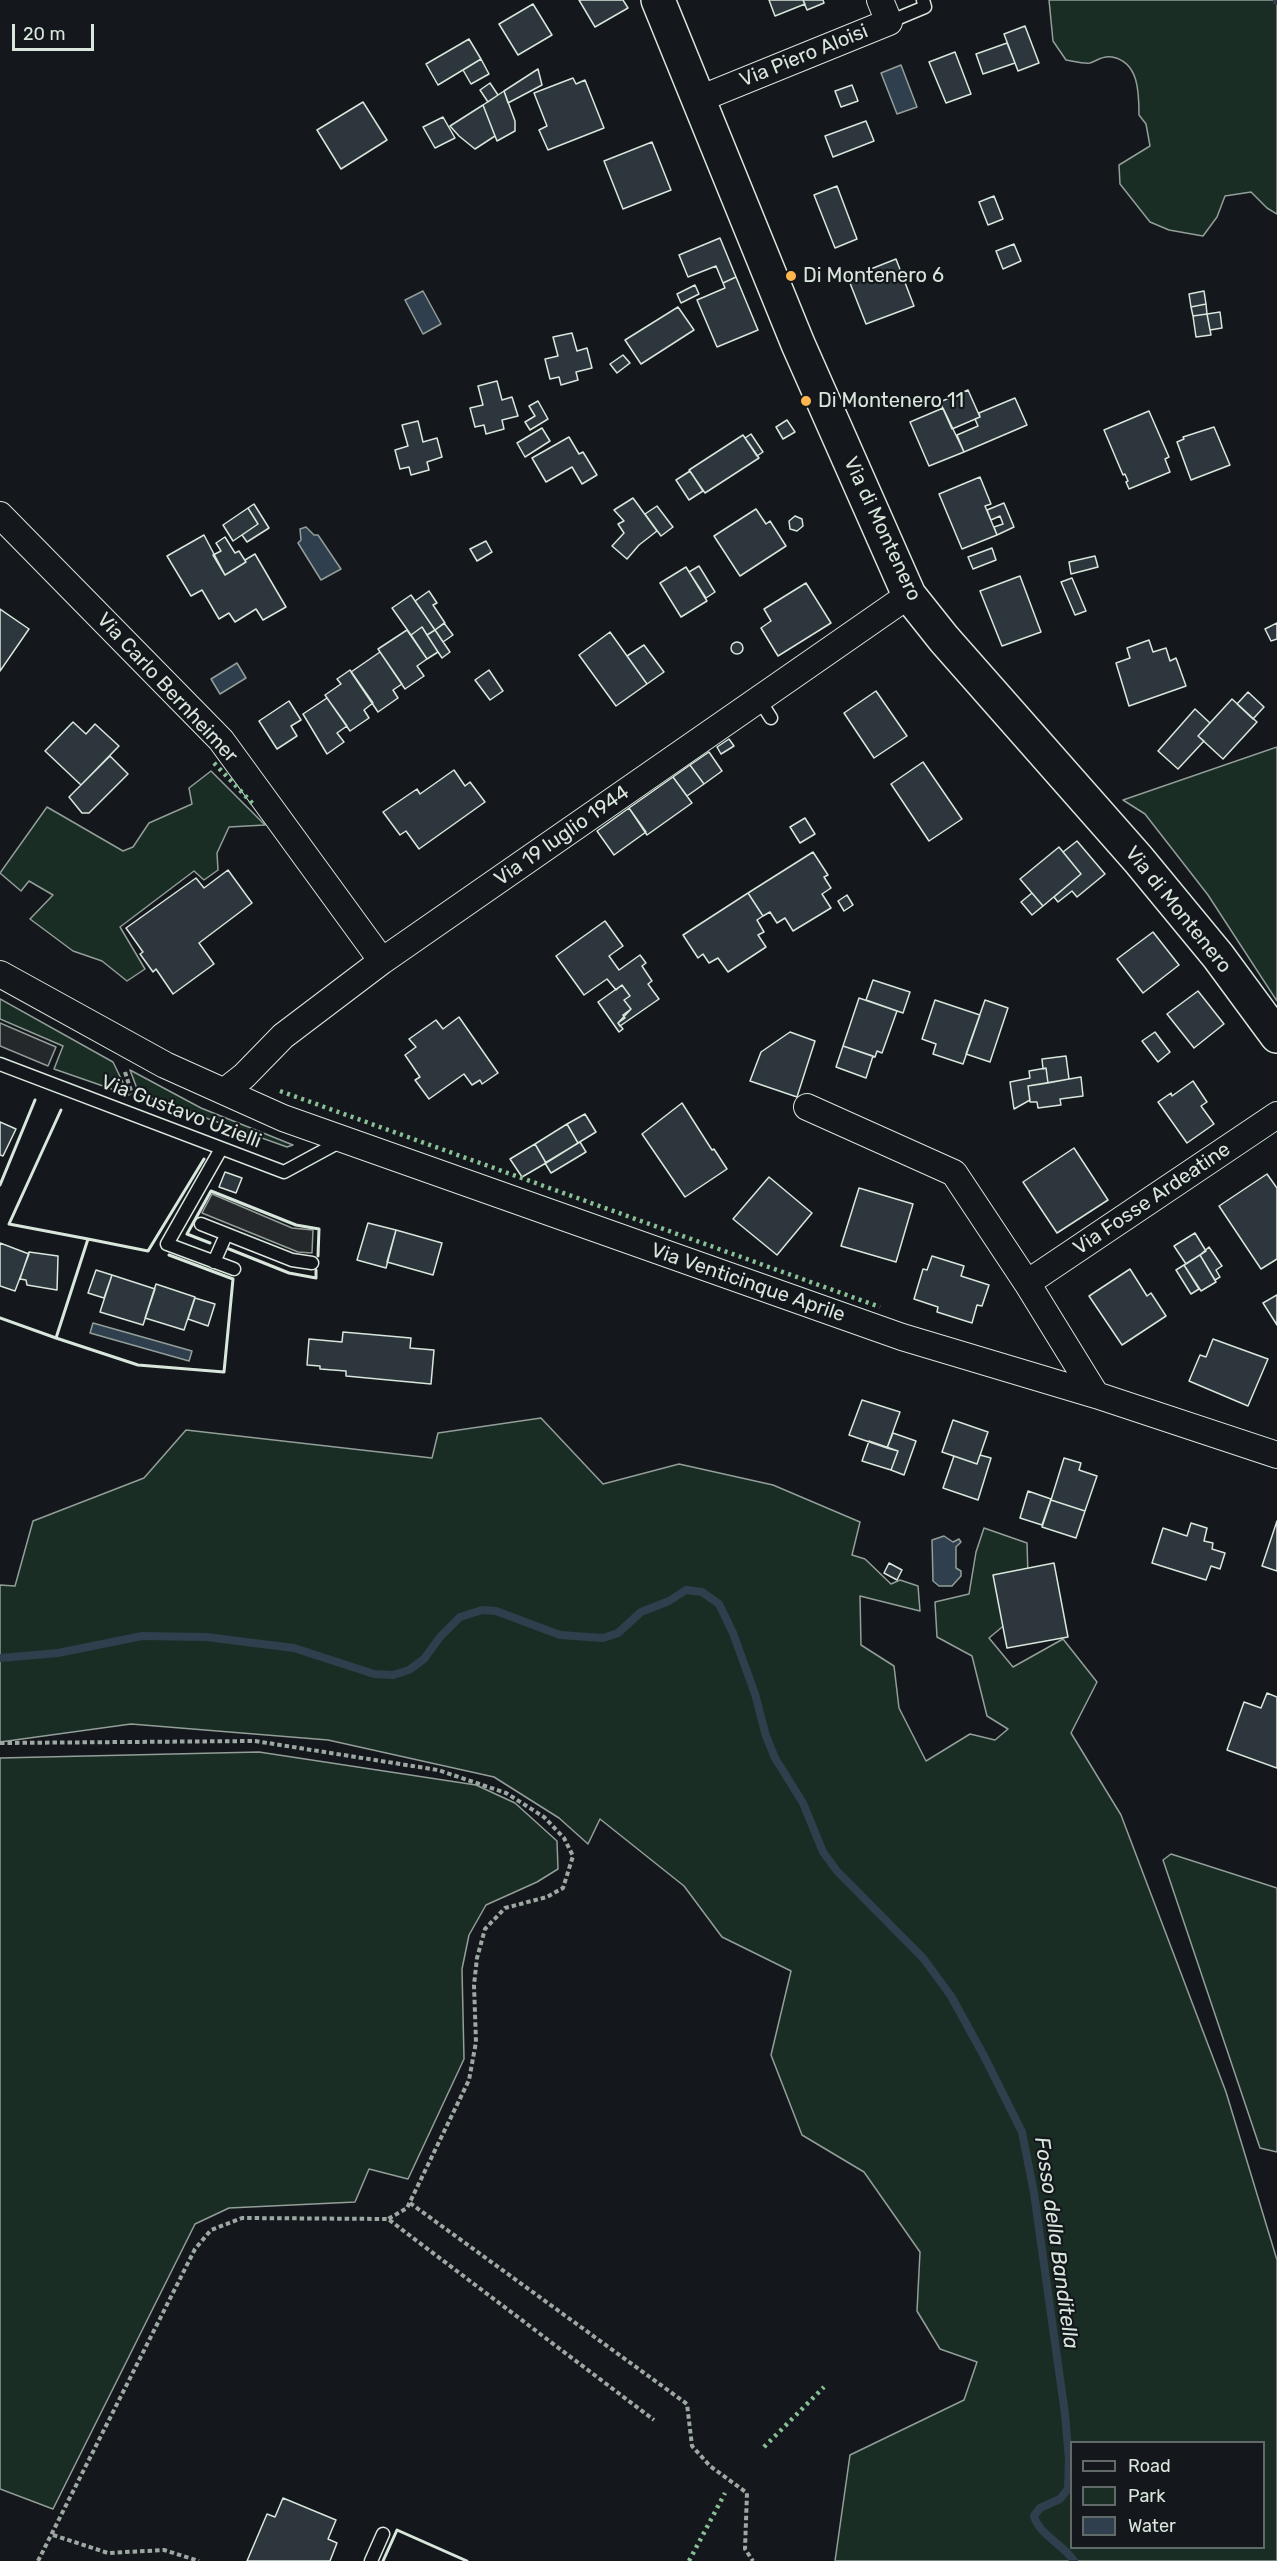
<!DOCTYPE html>
<style>
body{margin:0}
#map{position:relative;width:1277px;height:2561px;overflow:hidden;background:#14181c;font-family:Rubik,sans-serif}
canvas{display:block}
.legend{position:absolute;left:1070px;top:2441px;width:195px;height:108px;box-sizing:border-box;background:#14181c;border:2px solid #626a69;margin:0;padding:8px 10px;list-style:none;font-size:18px;color:#d8e6dc}
.legend li{display:flex;align-items:center;gap:12px;height:30px}
.legend b{width:30px;border:2px solid #626a69}
.scale{position:absolute;left:12px;top:24px;width:82px;height:27px;box-sizing:border-box;border:3px solid #d8e6dc;border-top:0;padding-left:8px;font-size:18px;line-height:21px;white-space:nowrap;color:#d8e6dc;-webkit-text-stroke:4px #14181c;paint-order:stroke}
</style>
<div id="map">
<canvas width="1277" height="2561"></canvas>
<ul class="legend">
<li><b style="height:8px;background:#14181c"></b>Road</li>
<li><b style="height:16px;background:#1a2d24"></b>Park</li>
<li><b style="height:16px;background:#2f3f4d"></b>Water</li>
</ul>
<div class="scale">20 m</div>
</div>
<script>
const ctx = document.querySelector('canvas').getContext('2d');
ctx.lineJoin = 'round';
function paint(path, color) {
  ctx.fillStyle = color;
  ctx.fill(path, 'evenodd');
}
function trace(path, color, width, dash) {
  ctx.strokeStyle = color;
  ctx.lineWidth = width;
  ctx.lineCap = dash ? 'butt' : 'round';
  ctx.setLineDash(dash || []);
  ctx.stroke(path);
}
function label(font, color, halo, rows, align = 'center') {
  ctx.font = font + ' Rubik,sans-serif';
  ctx.lineWidth = 4.5;
  ctx.setLineDash([]);
  ctx.textBaseline = 'middle';
  ctx.strokeStyle = halo;
  ctx.fillStyle = color;
  for (const [text, x, y, turn = 0] of rows) {
    ctx.save();
    ctx.translate(x, y);
    ctx.rotate((+turn || 0) * Math.PI / 180);
    ctx.textAlign = isNaN(turn) ? turn : align;
    if (halo) ctx.strokeText(text, 0, 0);
    ctx.fillText(text, 0, 0);
    ctx.restore();
  }
}
const green = new Path2D(`
 M1049 0H1277V214L1267 208 1251 192 1225 196 1217 217 1203 236 1169 230 1150 222 1120 184 1119 165 1150 146 1146 124 1139 115C1139 93 1139 62 1112 57 1102 55 1097 61 1090 63 1083 64 1073 61 1066 60L1053 41Z
 M1277 747V1001L1208 895 1145 814 1123 800Z
 M211 771 265 825 229 827 217 853 218 870 204 880 194 871 120 927 145 969 127 981 102 961 73 951 30 919 53 895 29 881 21 891 0 873 47 807 123 851 133 847 149 823 192 804 189 788Z
 M0 999 113 1062 129 1095 54 1069 63 1046 0 1019Z
 M130 1070 201 1108 293 1145 287 1147 139 1094Z
 M541 1418 603 1484 679 1464 773 1485 860 1522 852 1555 865 1559 891 1584 900 1580 918 1586 920 1611 860 1596 861 1645 894 1666 899 1708 926 1761 970 1734 995 1740 1008 1729 987 1716 972 1656 937 1637 935 1602 969 1594 976 1552 984 1528 1027 1543 1028 1576 1020 1612 989 1638 1013 1667 1063 1639 1097 1682 1071 1733 1121 1815 1226 2092 1277 2260V2561H835L850 2455 964 2400 977 2362 940 2349 917 2311 920 2252 864 2172 802 2135 771 2055 791 1971 722 1937 684 1886 600 1819 588 1844 559 1818 494 1777 328 1740 131 1724 0 1742V1585L15 1586 33 1521 144 1478 186 1430 432 1458 438 1433ZM1072 2442H1264V2548H1072Z
 M259 1752 476 1785 515 1803 557 1841 558 1869 537 1882 486 1905 469 1935 462 1969 464 2059 408 2179 369 2169 355 2202 229 2208 195 2224 53 2509 0 2489V1758Z
 M1171 1854 1277 1888V2152L1260 2148 1163 1860Z`);
paint(green, '#1a2d24');
trace(green, '#939e99', 1.5);
const parking = new Path2D(`
 M0 1023 56 1047 48 1066 0 1046Z
 M212 1194 292 1228 313 1230 312 1253 298 1252 202 1213Z`);
paint(parking, '#24282b');
trace(parking, '#939e99', 1.5);
const water = new Path2D(`
 M901 65 917 107 897 114 881 73Z
 M423 291 441 324 423 334 405 300Z
 M306 527 314 535H318L341 569 321 580 298 543 301 540 300 529Z
 M237 663 246 678 220 694 211 679Z
 M93 1323 192 1351 189 1361 90 1333Z
 M944 1536 953 1542 959 1539 961 1542 956 1547V1568L961 1571V1576L952 1586H939L933 1581 932 1540Z`);
paint(water, '#2f3f4d');
trace(water, '#939e99', 1.5);
trace(new Path2D(`
 M1277 0V1
 M0 1658 58 1653 142 1636 206 1637 294 1648 374 1674 393 1675 409 1670 424 1659 440 1637 460 1617 482 1610 496 1611 560 1635 603 1638 618 1633 641 1612 669 1601 686 1590 702 1592 719 1604 733 1633 755 1694 766 1736 775 1758 803 1803 823 1852 837 1871 923 1958 951 1996 984 2056 1022 2132 1034 2193 1065 2414 1069 2460 1068 2489 1060 2499 1040 2508 1034 2516C1039 2535 1063 2544 1074 2561`), '#2f3f4d', 8);
const building = new Path2D(`
 M579 0H623L628 8 595 27Z
 M769 0H803L805 4 775 16Z
 M803 0H823L824 3 807 10Z
 M533 4 552 35 518 55 499 24Z
 M1025 26 1039 63 1018 71 1004 34Z
 M469 39 481 59 438 85 426 64Z
 M1007 43 1015 63 983 74 976 54Z
 M955 52 971 94 946 103 929 62Z
 M481 59 489 74 471 84 463 70Z
 M538 69 542 85 508 103 504 91Z
 M573 78 576 84 585 80 604 128 548 150 539 130 547 126 534 93Z
 M490 83 498 95 488 102 480 90Z
 M852 85 858 101 841 107 835 91Z
 M504 91 515 121V131L497 141 483 105Z
 M363 102 387 140 341 169 317 130Z
 M483 105 495 136 475 149 459 136 450 126Z
 M443 117 455 138 435 148 423 127Z
 M866 121 874 141 833 157 825 136Z
 M652 142 671 190 623 209 604 161Z
 M837 186 857 239 835 248 814 195Z
 M994 196 1003 219 988 225 979 202Z
 M720 238 736 277 723 283 716 266 688 277 679 255Z
 M1014 244 1021 261 1003 269 996 251Z
 M896 259 914 306 866 324 848 278Z
 M736 277 758 330 717 347 697 300 725 288 723 283Z
 M695 285 699 294 681 303 677 294Z
 M1204 291 1206 304 1191 307 1189 294Z
 M1206 304 1207 314 1193 316 1191 307Z
 M678 307 694 330 641 364 625 340Z
 M1220 312 1222 328 1210 330 1207 314Z
 M1207 314 1211 335 1196 337 1193 316Z
 M572 333 577 351 587 348 592 368 576 372 578 380 561 385 559 377 550 379 545 359 558 356 553 337Z
 M623 355 630 363 617 373 610 364Z
 M497 381 502 400 512 397 518 416 502 420 504 429 486 434 484 425 475 427 470 408 483 405 478 386Z
 M968 390 980 417 952 429 940 402Z
 M1015 398 1027 425 964 452 957 435 978 426 975 419 980 417 979 413Z
 M538 401 548 419 530 430 525 422 535 416 529 406Z
 M943 408 964 452 929 466 910 422Z
 M1149 411 1169 457 1165 459 1170 472 1129 489 1126 482 1128 481 1125 474 1123 475 1104 430Z
 M787 420 795 432 783 439 776 427Z
 M418 421 423 442 437 438 442 457 427 462 429 470 411 475 409 467 400 469 395 450 408 446 402 425Z
 M1214 427 1230 465 1191 480 1177 442 1184 439 1183 437Z
 M542 428 550 441 525 457 517 443Z
 M751 434 763 452 757 456 745 438Z
 M743 435 759 458 705 493 689 470Z
 M569 437 579 454 583 452 597 475 582 484 572 467 546 482 532 458Z
 M690 471 703 491 689 500 676 480Z
 M980 477 991 504 985 506 997 535 962 549 939 494Z
 M633 498 657 531 639 545 627 559 612 546 624 533 618 524 624 521 614 510Z
 M1004 503 1014 527 997 535 994 527 1003 524 1000 516 991 520 987 510Z
 M254 504 269 528 247 542 242 535 258 524 248 508Z
 M657 506 673 527 661 536 645 514Z
 M248 508 258 524 233 541 223 525Z
 M756 509 766 524 770 521 786 546 740 576 714 536Z
 M795 516 802 519 803 526 797 531 790 529 789 521Z
 M204 535 225 575 246 562 245 560 255 554 286 607 263 620 256 609 235 622 229 613 219 619 202 590 191 596 167 556Z
 M225 537 235 553 239 551 246 562 225 575 213 555 221 551 216 543Z
 M486 541 492 552 477 561 470 549Z
 M992 548 996 560 973 569 968 557Z
 M1095 556 1098 567 1071 574 1069 562Z
 M699 566 715 592 706 598 689 572Z
 M686 567 707 601 681 617 660 583Z
 M1020 576 1041 632 1002 646 980 591Z
 M1072 578 1086 611 1075 615 1061 582Z
 M806 583 831 623 778 656 761 628 771 621 764 609Z
 M429 591 437 603 433 605 445 623 435 630 415 601Z
 M411 595 435 630 427 635 422 627 411 635 392 608Z
 M0 609 29 629 0 671Z
 M444 623 453 635 443 642 435 630Z
 M1277 623V639L1271 641 1265 629Z
 M422 627 438 652 427 659 411 635Z
 M407 630 427 659 417 666 424 676 405 689 378 649Z
 M435 630 450 652 442 658 427 635Z
 M610 632 647 684 616 706 579 655Z
 M1149 640 1153 652 1166 648 1170 661 1176 658 1186 686 1129 706 1116 663 1130 658 1127 648Z
 M731 648a6 6 0 1 1 12 0a6 6 0 1 1-12 0Z
 M644 645 664 672 647 684 627 656Z
 M380 652 402 684 393 690 398 698 378 712 351 672Z
 M350 670 373 703 364 710 369 718 350 731 325 695 341 684 337 679Z
 M489 670 503 691 490 700 475 680Z
 M876 691 907 736 874 758 844 713Z
 M1248 692 1264 707 1253 719 1237 704Z
 M327 698 347 726 337 733 344 742 327 754 303 714Z
 M1232 699 1257 722 1223 759 1198 736Z
 M289 701 301 720 291 726 297 736 277 749 259 721Z
 M1195 709 1210 723 1198 736 1204 741 1178 769 1158 751Z
 M73 722 86 734 95 724 119 746 81 785 45 751Z
 M729 739 734 746 721 754 717 747Z
 M709 752 722 771 704 784 690 765Z
 M110 756 128 774 89 813H82L69 797Z
 M923 762 962 819 929 841 891 784Z
 M690 765 704 784 687 796 673 777Z
 M454 770 465 786 470 782 485 802 419 849 406 831 400 835 383 812 417 789 420 794Z
 M673 777 692 803 647 835 629 808Z
 M629 808 646 832 614 855 597 831Z
 M805 818 815 834 800 843 790 827Z
 M1077 841 1105 874 1077 897 1072 891 1058 902 1054 897 1081 874 1063 852Z
 M1059 847 1081 874 1043 906 1020 879Z
 M813 852 828 875 824 877 831 888 822 894 831 908 793 931 785 918 777 923 770 912 763 916 748 893Z
 M228 870 252 903 199 943 214 964 173 994 156 969 153 972 140 954 143 952 126 928 196 878 204 888Z
 M748 893 763 916 757 920 764 932 758 935 766 947 728 972 718 958 709 963 703 954 698 958 683 935Z
 M1032 893 1043 906 1032 915 1021 902Z
 M847 895 853 905 844 911 838 901Z
 M605 921 623 946 609 956 619 970 640 955 646 963 642 966 652 981 648 984 659 999 620 1026 618 1023 625 1018 623 1015 631 1009 624 1000 630 996 622 985 616 990 607 979 584 995 556 956Z
 M1153 932 1179 965 1143 993 1117 959Z
 M873 980 910 992 903 1013 866 1000Z
 M622 985 630 996 624 1000 631 1009 618 1023 623 1029 619 1032 598 1002Z
 M1198 991 1224 1024 1194 1048 1167 1014Z
 M859 998 897 1011 882 1053 877 1051 875 1057 843 1046Z
 M935 1000 980 1015 963 1064 933 1054 936 1044 922 1039Z
 M985 1000 1008 1008 990 1062 966 1054Z
 M459 1017 498 1073 482 1084 480 1080 472 1085 464 1074 429 1099 415 1080 420 1077 405 1055 416 1047 409 1039 436 1020 443 1029Z
 M790 1032 815 1041 797 1097 750 1081 761 1052Z
 M1155 1032 1170 1052 1158 1062 1142 1041Z
 M843 1046 873 1056 866 1078 836 1067Z
 M1066 1056 1069 1079 1048 1083 1046 1068 1043 1069 1042 1059Z
 M1046 1068 1048 1083 1028 1086 1030 1100 1014 1109 1010 1082 1030 1078 1029 1071Z
 M1081 1077 1083 1096 1060 1099 1061 1105 1038 1108 1037 1102H1030L1028 1086Z
 M1193 1081 1207 1102 1201 1106 1214 1124 1187 1143 1158 1102 1171 1093 1172 1096Z
 M682 1103 712 1150 714 1149 727 1169 685 1197 642 1134Z
 M585 1114 596 1132 578 1143 567 1124Z
 M0 1122 16 1129 3 1156 0 1155Z
 M567 1124 578 1143 546 1163 535 1144Z
 M580 1142 586 1152 551 1173 545 1163Z
 M535 1144 546 1163 522 1177 510 1159Z
 M1074 1148 1108 1200 1057 1233 1023 1182Z
 M225 1172 242 1178 236 1193 219 1187Z
 M1267 1174 1277 1188V1259L1261 1269 1219 1206Z
 M769 1177 812 1213 777 1255 733 1219Z
 M859 1188 913 1204 896 1262 841 1246Z
 M368 1223 396 1230 386 1268 357 1260Z
 M396 1230 442 1243 433 1275 387 1262Z
 M1195 1233 1206 1251 1186 1264 1174 1246Z
 M0 1243 29 1254 15 1291 0 1286Z
 M1209 1247 1222 1266 1216 1270 1220 1277 1215 1280 1200 1255Z
 M29 1252 58 1256 57 1290 27 1285 26 1280 20 1279Z
 M1200 1255 1216 1282 1201 1291 1184 1265Z
 M932 1256 964 1266 961 1276 989 1285 982 1306 977 1305 972 1323 937 1312 938 1307 914 1299 923 1269 927 1270Z
 M1184 1265 1199 1289 1191 1294 1176 1270Z
 M1130 1269 1147 1296 1151 1293 1166 1316 1122 1345 1089 1296Z
 M96 1270 112 1275 104 1298 88 1293Z
 M112 1275 155 1289 143 1325 100 1312Z
 M156 1284 195 1297 184 1330 145 1318Z
 M1277 1295V1325L1263 1303Z
 M195 1298 215 1304 208 1326 188 1319Z
 M343 1332 411 1338 410 1348 434 1350 431 1384 346 1376V1371L320 1369V1366L307 1365 309 1339 342 1342Z
 M1213 1339 1268 1359 1248 1406 1189 1381 1200 1355 1206 1357Z
 M862 1400 900 1412 887 1448 849 1435Z
 M953 1420 988 1432 977 1464 942 1452Z
 M893 1433 916 1441 904 1475 891 1470 898 1451 887 1448Z
 M869 1441 898 1451 891 1470 862 1461Z
 M980 1455 991 1458 978 1500 943 1488 954 1456 977 1464Z
 M1064 1458 1081 1463 1079 1470 1097 1476 1085 1511 1051 1500Z
 M1028 1491 1051 1499 1042 1525 1020 1518Z
 M1051 1500 1085 1511 1076 1538 1042 1527Z
 M1277 1521V1571L1262 1566Z
 M1191 1523 1207 1528 1204 1541 1213 1543 1212 1549 1225 1553 1220 1569 1211 1566 1206 1580 1152 1563 1163 1528 1187 1536Z
 M889 1563 902 1570 897 1580 884 1573Z
 M1054 1563 1068 1637 1007 1648 993 1575Z
 M1267 1693 1277 1697V1768L1227 1750 1244 1702 1261 1708Z
 M283 2498 336 2520 328 2539 337 2543 330 2561H247L267 2514 275 2517Z`);
paint(building, '#2c363c');
trace(building, '#d8e6dc', 1.5);
const lane = new Path2D(`
 M889 22 925 7 923 0
 M759 699 771 718
 M0 1064 284 1172 343 1140
 M221 1149 167 1244 234 1269
 M201 1224 292 1260 312 1263
 M214 1262 226 1235
 M371 2561 383 2534`);
const street = new Path2D(`
 M697 100 889 22 880 0
 M0 515 221 740 382 961
 M0 974 165 1065 283 1118 902 1337 1096 1395 1277 1455
 M225 1091 244 1076 283 1036 382 961 909 595
 M807 1107 954 1173 1027 1283 1096 1395
 M1027 1283 1277 1115`);
const secondary = new Path2D(`
 M658 0 798 344 909 595 944 639 1138 859 1218 956 1277 1036`);
trace(lane, '#d8e6dc', 15);
trace(street, '#d8e6dc', 28);
trace(secondary, '#d8e6dc', 36);
trace(new Path2D(`
 M125 1072 132 1094
 M0 1743 255 1741 438 1770 506 1793 544 1817 564 1838 573 1856 563 1888 547 1897 505 1908 485 1929 477 1958 474 1985 476 2042 469 2080 407 2208 388 2219
 M410 2203 687 2404 692 2446 710 2466 747 2493 745 2549 753 2561
 M53 2535 108 2553 164 2550 199 2561
 M38 2561 195 2249 211 2230 242 2218 388 2219 654 2420`), '#9da8a2', 4, [4.5, 3]);
trace(lane, '#14181c', 12);
trace(street, '#14181c', 26);
trace(secondary, '#14181c', 33);
trace(new Path2D(`
 M214 763 254 805
 M280 1091 880 1307
 M764 2447 824 2387
 M689 2561 725 2493`), '#8ac095', 4.5, [3, 4.5]);
trace(new Path2D(`
 M0 1185 35 1100
 M88 1239 148 1251 204 1159
 M210 1243 187 1234 211 1191 296 1225 319 1229 318 1256
 M229 1249 289 1273 316 1278V1270
 M0 1318 56 1338 88 1239 9 1224 61 1110
 M56 1338 138 1365 224 1372 233 1279 169 1255
 M383 2561 397 2530 467 2561`), '#d8e6dc', 3);
for (const [x, y, r, color] of [
 [791,276,6,"#ffb74d"],
 [806,401,6,"#ffb74d"]
]) {
  const dot = new Path2D();
  dot.arc(x, y, r, 0, 2 * Math.PI);
  ctx.fillStyle = color;
  ctx.fill(dot);
  trace(dot, '#14181c', 2);
}
label('20px', '#d8e6dc', '#14181c', [
 ["Via Piero Aloisi",804,56,-22],
 ["Via di Montenero",882,529,65],
 ["Via Carlo Bernheimer",167,688,47],
 ["Via 19 luglio 1944",562,836,-35],
 ["Via di Montenero",1178,910,51],
 ["Via Gustavo Uzielli",181,1112,21],
 ["Via Fosse Ardeatine",1152,1199,-34],
 ["Via Venticinque Aprile",748,1283,19]
]);
label('20px', '#d8e6dc', '#14181c', [
 ["Di Montenero 6",803,276],
 ["Di Montenero 11",818,401]
], 'left');
label('italic 21px', '#d8e6dc', '#14181c', [
 ["Fosso della Banditella",1056,2243,82]
]);
</script>
